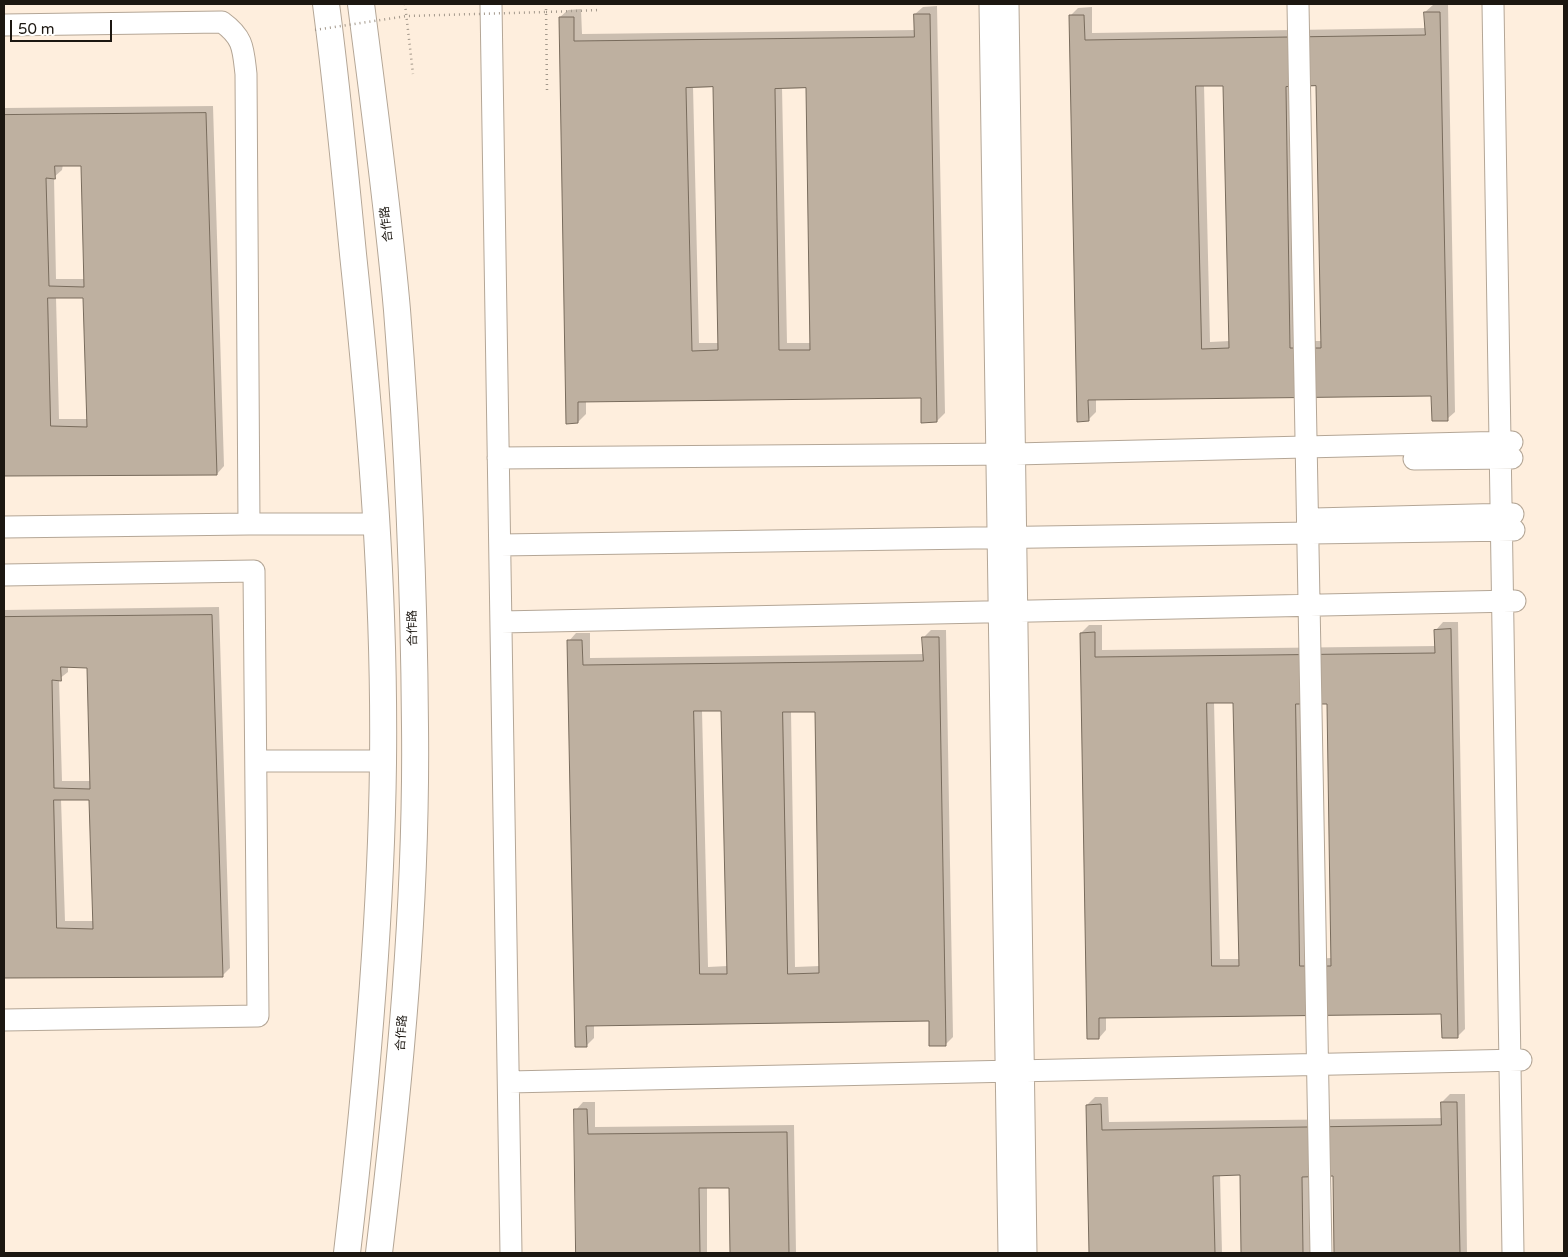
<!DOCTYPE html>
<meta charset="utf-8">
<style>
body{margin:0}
#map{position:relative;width:1568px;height:1257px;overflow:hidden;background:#feeedd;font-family:"Varela Round",sans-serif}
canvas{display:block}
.frame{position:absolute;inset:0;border:5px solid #1c1711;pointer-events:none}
.scale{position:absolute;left:10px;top:20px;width:102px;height:22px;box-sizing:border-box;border:2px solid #1c1711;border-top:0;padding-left:6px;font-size:15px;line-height:18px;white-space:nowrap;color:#1c1711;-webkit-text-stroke:4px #fff;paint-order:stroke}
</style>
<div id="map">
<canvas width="1568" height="1257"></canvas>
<div class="frame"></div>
<div class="scale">50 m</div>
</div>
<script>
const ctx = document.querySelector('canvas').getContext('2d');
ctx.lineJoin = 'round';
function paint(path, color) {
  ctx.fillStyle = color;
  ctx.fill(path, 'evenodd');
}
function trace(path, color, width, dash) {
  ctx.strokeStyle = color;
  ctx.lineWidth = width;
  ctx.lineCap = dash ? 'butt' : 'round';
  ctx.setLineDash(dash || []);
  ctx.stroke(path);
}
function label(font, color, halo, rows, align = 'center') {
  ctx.font = font + ' "Varela Round","Noto Sans SC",sans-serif';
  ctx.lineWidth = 4;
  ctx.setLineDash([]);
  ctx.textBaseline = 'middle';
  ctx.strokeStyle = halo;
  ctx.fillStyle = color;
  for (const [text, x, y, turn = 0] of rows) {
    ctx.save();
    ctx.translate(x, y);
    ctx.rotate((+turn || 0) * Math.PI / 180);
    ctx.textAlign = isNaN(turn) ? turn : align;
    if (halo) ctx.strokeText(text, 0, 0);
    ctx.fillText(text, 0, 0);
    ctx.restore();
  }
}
paint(new Path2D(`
 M1448 4 1455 412 1447 419 1432 395 1096 399V412L1088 420 1071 15 1078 8 1092 7V33L1426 28 1425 12 1433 5ZM1224 84 1230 341 1210 342 1204 85ZM1293 85H1318L1322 341H1297Z
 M937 6 945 413 937 421 922 397 586 401V414L578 422 560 17 568 10 581 9 582 34 915 30V14L923 7ZM693 86H714L720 343H699ZM782 87H807L811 343H787Z
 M213 106 224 466 217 474H4V108ZM63 164 82 165 85 279H56L54 177 62 170ZM56 297H85L88 419H59Z
 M219 607 230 968 222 976H4V610ZM68 666 88 667 91 781H62L59 679 68 672ZM61 799H90L94 921H65Z
 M1443 622H1458L1465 1029 1457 1037 1443 1012 1106 1017V1030L1099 1038 1081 633 1089 625H1102V650L1436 646V630ZM1214 702H1234L1240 959H1220ZM1303 703H1328L1332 958 1307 959Z
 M931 630H946L953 1037 945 1045 930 1020 594 1024V1038L586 1046 569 641 576 633H590V658L924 654 923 638ZM702 710H722L728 966 708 967ZM816 710 820 966 795 967 791 711Z
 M1450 1094H1465L1467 1253H1336L1334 1175H1310L1311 1253H1243L1241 1174H1220L1222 1253H1090L1087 1105 1095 1097H1108L1109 1122 1442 1118V1102Z
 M583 1102H595V1127L794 1125 796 1253H731L730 1187H707V1253H577L576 1110Z`), '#0003');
const building = new Path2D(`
 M1424 12H1440L1448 421H1432L1431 396 1088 400 1089 421 1077 422 1069 15H1084L1085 40 1425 35ZM1196 86H1223L1229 348 1202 349ZM1316 86 1321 348H1290L1286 87Z
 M914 14H930L937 422 921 423V398L578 402V423L566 424 559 17H574V41L914 37ZM713 87 718 350 692 351 686 88ZM806 88 810 350H779L775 89Z
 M206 113 217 475 4 476V115ZM55 166H81L84 287 49 286 46 178 55 179ZM48 298H83L87 427 51 426Z
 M212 615 223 977 4 978V617ZM61 667 87 668 90 789 54 788 52 680 61 681ZM54 800H89L93 929 57 928Z
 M1451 629 1458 1038H1442L1441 1014 1099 1018V1039H1087L1080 633 1095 632V657L1435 653 1434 630ZM1207 703H1233L1239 966H1212ZM1296 704H1327L1331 966H1300Z
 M922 637H939L946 1046H929V1021L586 1026 587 1047H575L567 640H582L583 665 923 661ZM694 711H721L727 974H700ZM783 712H815L819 973 788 974Z
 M1441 1102H1457L1460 1253H1334L1333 1176 1302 1177 1303 1253H1241L1240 1175 1213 1176 1215 1253H1089L1086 1105 1101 1104 1102 1130 1441 1125Z
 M574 1109H587L588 1134 787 1132 789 1253H730L729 1188H699L700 1253H576Z`);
paint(building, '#beb0a0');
trace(building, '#786b5c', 1);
const minor = new Path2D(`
 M491 4 511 1253
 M990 4 1009 1253
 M1008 4 1026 1253
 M1298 4 1321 1253
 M1493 4 1513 1253
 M4 25 222 22C244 38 243 49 246 74L249 524 4 527
 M498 458 1015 454 1512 442
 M1414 459 1512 458
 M1314 519 1513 514
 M249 524H376
 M500 545 1514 530
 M4 575 254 571 258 1016 4 1020
 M501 622 1515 601
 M256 761H383
 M509 1082 1521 1060`);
const major = new Path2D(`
 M326 4C337 87 345 171 353 254 371 423 385 594 383 763 381 927 366 1091 347 1253
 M361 4C374 106 388 208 397 310 408 448 414 587 415 726 417 902 400 1078 379 1253`);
trace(minor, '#b4a696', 23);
trace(major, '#b4a696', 28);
trace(new Path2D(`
 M405 4 413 74
 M546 4 547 90
 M546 12 600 10`), '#a3988b', 2.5, [1, 4]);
trace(minor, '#fff', 21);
trace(major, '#fff', 26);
trace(new Path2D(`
 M315 30 407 16 546 12`), '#a3988b', 2.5, [1, 4]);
label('12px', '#1c1711', '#fff', [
 ["合作路",387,224,-97],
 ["合作路",413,628,-91],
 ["合作路",402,1033,-86]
]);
</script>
